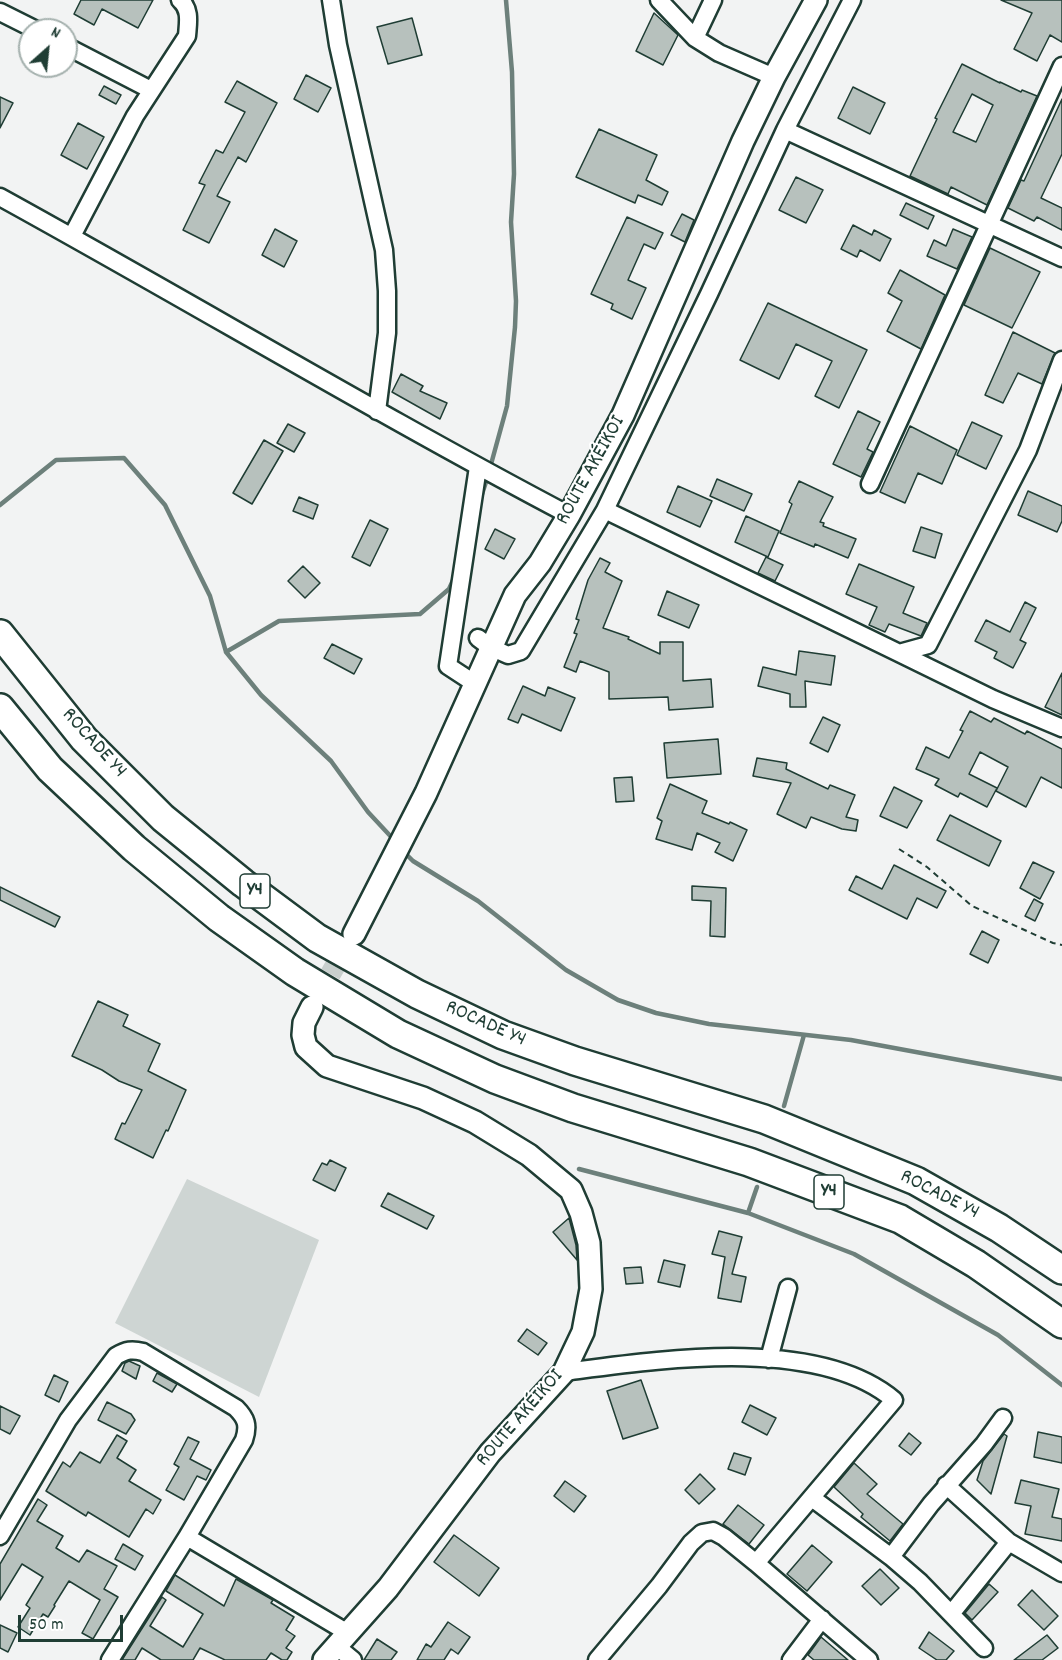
<!DOCTYPE html>
<meta charset="utf-8">
<style>
body{margin:0}
#map{position:relative;width:1062px;height:1660px;overflow:hidden;background:#f2f3f3;font-family:Dekko,sans-serif}
canvas{display:block}
.north{position:absolute;left:18px;top:18px;width:60px;height:60px;box-sizing:border-box;background:#fff;border:2px solid #a5b1ae;border-radius:50%;rotate:27deg;font-size:16px;font-weight:700;line-height:24px;text-align:center;color:#1f3d34}
.north::after{content:'';display:block;margin:auto;width:21px;height:27px;background:#1f3d34;clip-path:polygon(50% 0,100% 100%,50% 72%,0 100%)}
.scale{position:absolute;left:18px;top:1615px;width:105px;height:27px;box-sizing:border-box;border:3px solid #1f3d34;border-top:0;padding-left:8px;font-size:18px;line-height:21px;white-space:nowrap;color:#1f3d34;-webkit-text-stroke:4px #fff;paint-order:stroke}
</style>
<div id="map">
<canvas width="1062" height="1660"></canvas>
<div class="north">N</div>
<div class="scale">50 m</div>
</div>
<script>
const ctx = document.querySelector('canvas').getContext('2d');
ctx.lineJoin = 'round';
function paint(path, color) {
  ctx.fillStyle = color;
  ctx.fill(path, 'evenodd');
}
function trace(path, color, width, dash) {
  ctx.strokeStyle = color;
  ctx.lineWidth = width;
  ctx.lineCap = dash ? 'butt' : 'round';
  ctx.setLineDash(dash || []);
  ctx.stroke(path);
}
function label(font, color, halo, rows, align = 'center') {
  ctx.font = font + ' Dekko,sans-serif';
  ctx.lineWidth = 4.5;
  ctx.setLineDash([]);
  ctx.textBaseline = 'middle';
  ctx.strokeStyle = halo;
  ctx.fillStyle = color;
  for (const [text, x, y, turn = 0] of rows) {
    ctx.save();
    ctx.translate(x, y);
    ctx.rotate((+turn || 0) * Math.PI / 180);
    ctx.textAlign = isNaN(turn) ? turn : align;
    if (halo) ctx.strokeText(text, 0, 0);
    ctx.fillText(text, 0, 0);
    ctx.restore();
  }
}
paint(new Path2D(`
 M187 1179 319 1240 259 1397 115 1323Z`), '#ced5d3');
trace(new Path2D(`
 M490 468 507 406 515 327 516 301 511 222 514 174 512 72 506 0
 M481 497 488 476
 M0 505 56 460 124 458 165 505 210 596 226 652 261 695 331 761 368 812 395 841
 M226 652 279 621 420 614 449 589 455 576
 M404 852 413 861 478 901 566 970 618 1000 656 1013 709 1024 851 1040 1062 1079
 M784 1106 804 1035
 M579 1169 748 1213 854 1254 998 1335 1062 1385
 M748 1213 757 1187`), '#6d807b', 4.5);
const building = new Path2D(`
 M81 0H153L138 28 102 9 94 25 74 14Z
 M1001 0H1062V42L1050 35 1037 61 1014 49 1032 13Z
 M654 13 678 35 663 65 636 51Z
 M412 18 422 55 388 64 377 27Z
 M962 64 1000 83V82L1021 92 1022 90 1037 96 987 205 951 187 948 194 910 176 937 119 935 118ZM972 94 993 105 976 142 953 132Z
 M306 75 331 88 318 112 294 99Z
 M237 81 277 103 246 162 238 157 217 196 230 202 209 243 183 230 205 185 199 183 216 150 223 153 245 112 225 102Z
 M104 86 121 95 116 104 99 95Z
 M853 87 885 103 870 134 838 118Z
 M0 97 13 103 0 128Z
 M1062 99V154L1041 198 1062 208V230L1037 217 1034 221 1008 208 1021 180 1024 181Z
 M78 123 104 137 87 169 61 155Z
 M599 129 657 155 646 180 668 192 662 205 638 195 635 203 576 177Z
 M796 177 823 190 806 223 779 210Z
 M906 203 934 216 928 229 900 215Z
 M682 214 694 220 685 242 671 235Z
 M627 217 663 233 655 249 644 244 628 280 646 288 632 319 611 309 613 304 591 294Z
 M853 225 872 235 874 230 891 239 880 261 860 250 857 257 841 249Z
 M275 229 297 241 284 267 262 255Z
 M953 229 972 237 957 269 927 256 934 240 946 246Z
 M990 248 1040 272 1012 328 964 305Z
 M900 270 945 295 921 349 887 331 902 301 888 293Z
 M768 303 867 350 839 408 815 396 832 361 796 344 779 379 740 360Z
 M1013 332 1055 353 1042 384 1018 373 1003 403 985 395Z
 M401 374 423 386 420 391 447 403 440 419 392 392Z
 M858 411 880 422 867 449 873 452 861 477 833 464Z
 M972 422 1002 436 986 469 957 455Z
 M288 424 305 433 294 452 277 443Z
 M910 426 957 450 942 484 918 473 905 503 880 492Z
 M264 440 283 451 252 504 233 493Z
 M717 479 752 494 744 511 710 496Z
 M799 481 833 497 820 522 824 523 823 526 856 539 848 558 815 544 814 547 780 533 792 504 789 502Z
 M678 486 712 501 700 527 667 512Z
 M1028 491 1062 506V521L1057 532 1018 515Z
 M299 497 318 505 313 519 293 511Z
 M746 516 779 531 768 557 735 542Z
 M370 520 388 529 370 566 352 557Z
 M921 527 942 534 935 558 913 551Z
 M495 529 515 539 504 559 485 549Z
 M766 557 783 565 775 581 758 573Z
 M600 558 610 563 605 572 622 581 603 628 629 637 628 639 660 654V642H683V681L711 679 713 707 669 710 668 697 609 699V672L580 661 576 672 564 667 577 634 574 633 579 620 576 619 588 580Z
 M859 564 914 587 903 613 927 623 921 636 889 624 885 632 869 625 877 607 846 594Z
 M303 566 320 583 305 598 288 581Z
 M667 591 699 605 689 628 658 615Z
 M1025 602 1036 608 1020 640 1026 643 1013 668 994 658 997 652 975 641 986 620 1010 632Z
 M332 644 362 659 354 674 324 658Z
 M799 651 835 656 831 685 805 681 806 707H790V694L758 686 763 667 796 675Z
 M1062 673V715L1045 707Z
 M523 686 545 696 548 687 575 698 561 731 522 714 518 723 508 719Z
 M970 711 991 722 994 718 1025 734 1027 731 1062 749V788L1041 777 1026 807 996 791 1008 767 980 752 969 774 997 788 987 807 960 793 958 797 935 785 939 779 916 769 926 747 949 758 963 731 960 730Z
 M823 717 840 725 828 752 810 743Z
 M718 739 721 774 667 778 664 743Z
 M757 758 787 763 786 769 828 789 830 785 855 795 846 817 858 820 856 831 842 829 811 817 806 828 777 814 791 783 753 776Z
 M632 777 634 801 616 802 614 778Z
 M670 784 707 801 702 813 729 824 730 822 747 830 733 861 715 852 720 843 697 833 692 850 656 839 662 821 657 818Z
 M894 787 922 801 907 828 880 816Z
 M950 815 1001 841 989 866 937 840Z
 M1033 862 1054 872 1040 899 1020 888Z
 M894 865 946 891 937 908 917 898 907 919 849 890 856 876 882 889Z
 M692 886 726 888 725 937 710 936 711 901 692 900Z
 M0 887 60 917 55 927 0 900Z
 M1034 899 1043 904 1035 921 1025 916Z
 M982 931 999 940 988 963 970 954Z
 M98 1001 128 1015 123 1026 160 1044 148 1071 186 1090 168 1131 166 1130 153 1158 115 1139 122 1123 125 1124 142 1090 119 1081 102 1070 72 1056Z
 M330 1160 346 1168 335 1191 313 1180 322 1163 327 1165Z
 M388 1193 434 1216 427 1229 381 1206Z
 M569 1218 576 1245 577 1260 553 1232Z
 M719 1231 742 1237 732 1274 746 1277 741 1302 718 1298 725 1257 712 1254Z
 M664 1260 685 1265 680 1287 658 1282Z
 M641 1267 643 1283 626 1284 624 1268Z
 M527 1329 547 1343 538 1355 518 1341Z
 M129 1361 140 1366 136 1379 122 1371 125 1363Z
 M157 1373 177 1384 172 1392 153 1381Z
 M54 1375 68 1382 59 1402 45 1395Z
 M641 1380 658 1428 623 1439 607 1391Z
 M107 1402 131 1414 135 1420 126 1434 98 1420Z
 M750 1405 776 1418 767 1435 742 1422Z
 M0 1406 20 1416 10 1434 0 1429Z
 M1038 1432 1062 1437V1463L1034 1457Z
 M909 1433 921 1443 911 1455 899 1446Z
 M1004 1434 1007 1436 991 1494 977 1480 983 1461Z
 M117 1435 127 1441 117 1458 136 1470 129 1481 161 1500 153 1514 146 1509 129 1537 88 1512 86 1516 46 1491 63 1462 70 1467 80 1452 100 1463Z
 M188 1437 199 1442 190 1459 211 1470 206 1480 197 1476 184 1500 166 1490 179 1467 174 1464Z
 M734 1453 751 1458 745 1475 728 1469Z
 M854 1463 877 1484 867 1494 903 1524 890 1541 861 1517 863 1514 834 1487Z
 M700 1474 715 1489 699 1504 685 1490Z
 M1021 1480 1059 1489 1052 1517 1062 1519V1541L1025 1534 1031 1506 1015 1503Z
 M565 1481 586 1496 574 1512 554 1496Z
 M38 1499 47 1505 37 1521 63 1536 56 1548 79 1562 87 1550 117 1566 104 1589 118 1597 93 1639 82 1633 100 1600 69 1581 54 1605 55 1606 48 1617 43 1614 30 1635 18 1627 30 1608 26 1605 43 1577 22 1564 0 1600V1564Z
 M738 1505 764 1525 749 1544 723 1524Z
 M454 1535 499 1568 479 1596 434 1562Z
 M123 1544 143 1556 135 1570 115 1559Z
 M812 1545 832 1562 807 1591 787 1574Z
 M880 1569 899 1588 881 1605 862 1586Z
 M175 1575 224 1606 236 1579 273 1600 271 1603 294 1617 286 1630 295 1636 286 1648 292 1652 287 1660H282L271 1653 266 1660H225L200 1648 193 1660H161L142 1648 135 1660H122L162 1597 166 1600 150 1626 183 1647 203 1614 166 1591Z
 M989 1584 998 1592 972 1620 965 1613Z
 M1032 1590 1058 1616 1044 1630 1018 1605Z
 M448 1622 470 1637 458 1654 451 1649 444 1660H417L426 1644 431 1647Z
 M0 1625 17 1633 8 1652 0 1648Z
 M929 1632 954 1651 946 1660H937L919 1648Z
 M1047 1635 1058 1648 1042 1660H1014Z
 M821 1637 848 1660H814L808 1655Z
 M377 1639 397 1652 391 1660H364Z`);
paint(building, '#b7c1bd');
trace(building, '#1f3d34', 1.5);
trace(new Path2D(`
 M315 1001 350 940`), '#c8cfcd', 21, [21, 10]);
const minor = new Path2D(`
 M331 0 338 45 384 250 387 291V333L377 411
 M659 0 695 38 719 53 774 77
 M852 0 785 130 709 294 605 510 899 653 928 645 1028 450 1062 360
 M0 12 36 30
 M695 38 713 0
 M66 46 151 90
 M785 130 1062 258
 M0 197C191 302 377 414 569 515
 M72 236 135 116 187 36C188 23 191 9 180 0
 M870 484 1062 66
 M478 638 490 647 508 655 521 651 605 510
 M899 653 993 699 1062 728
 M474 683 448 666 478 467
 M769 1359 788 1288
 M564 1372C657 1360 817 1335 894 1400L756 1563
 M946 1485 1009 1542 1062 1573
 M812 1498 891 1557 920 1582 984 1648
 M0 1536 68 1420 116 1356C126 1350 132 1349 143 1352L236 1408C246 1418 249 1425 244 1440L187 1537
 M891 1557 931 1504 984 1444 1003 1418
 M951 1614 1009 1542
 M336 1646 353 1660
 M110 1660 187 1537 348 1633
 M597 1660 659 1586 691 1543 702 1533 713 1531 724 1537 756 1563 869 1660
 M791 1660 822 1619`);
const tertiary = new Path2D(`
 M354 934 426 793 515 595 540 563 569 515 623 415 743 141 774 77 816 0
 M312 1007 304 1023 303 1035 306 1047 327 1066 423 1098 475 1122 529 1155 571 1190 581 1213 589 1243 591 1289 583 1332 564 1372 490 1453 388 1588 324 1660`);
const trunk = new Path2D(`
 M0 634 84 739 163 818 243 883 317 938 417 994 503 1035 575 1061 764 1119 916 1181 999 1228 1062 1270
 M0 708 50 769 134 848 219 918 295 972 398 1034 495 1079 573 1108 749 1162 900 1219 976 1264 1062 1324`);
trace(minor, '#1f3d34', 21);
trace(tertiary, '#1f3d34', 26);
trace(trunk, '#1f3d34', 32);
trace(new Path2D(`
 M899 849 927 867 972 906 1053 943 1062 945`), '#1f3d34', 2, [6, 4.5]);
trace(minor, '#fff', 16);
trace(tertiary, '#fff', 21);
trace(trunk, '#fff', 27);
for (const [x, y, w] of [
 [255,891,30],
 [829,1192,30]
]) {
  const box = new Path2D();
  box.roundRect(x - w / 2, y - 17, w, 34, 4.5);
  ctx.fillStyle = '#fff';
  ctx.fill(box);
  trace(box, '#1f3d34', 1.5);
}
label('bold 20px', '#1f3d34', null, [
 ["Y4",255,891],
 ["Y4",829,1192]
]);
label('21px', '#1f3d34', '#fff', [
 ["ROUTE AKÉIKOI",592,471,-61],
 ["ROCADE Y4",93,744,48],
 ["ROCADE Y4",485,1025,24],
 ["ROCADE Y4",939,1196,27],
 ["ROUTE AKÉIKOI",521,1419,-49]
]);
</script>
